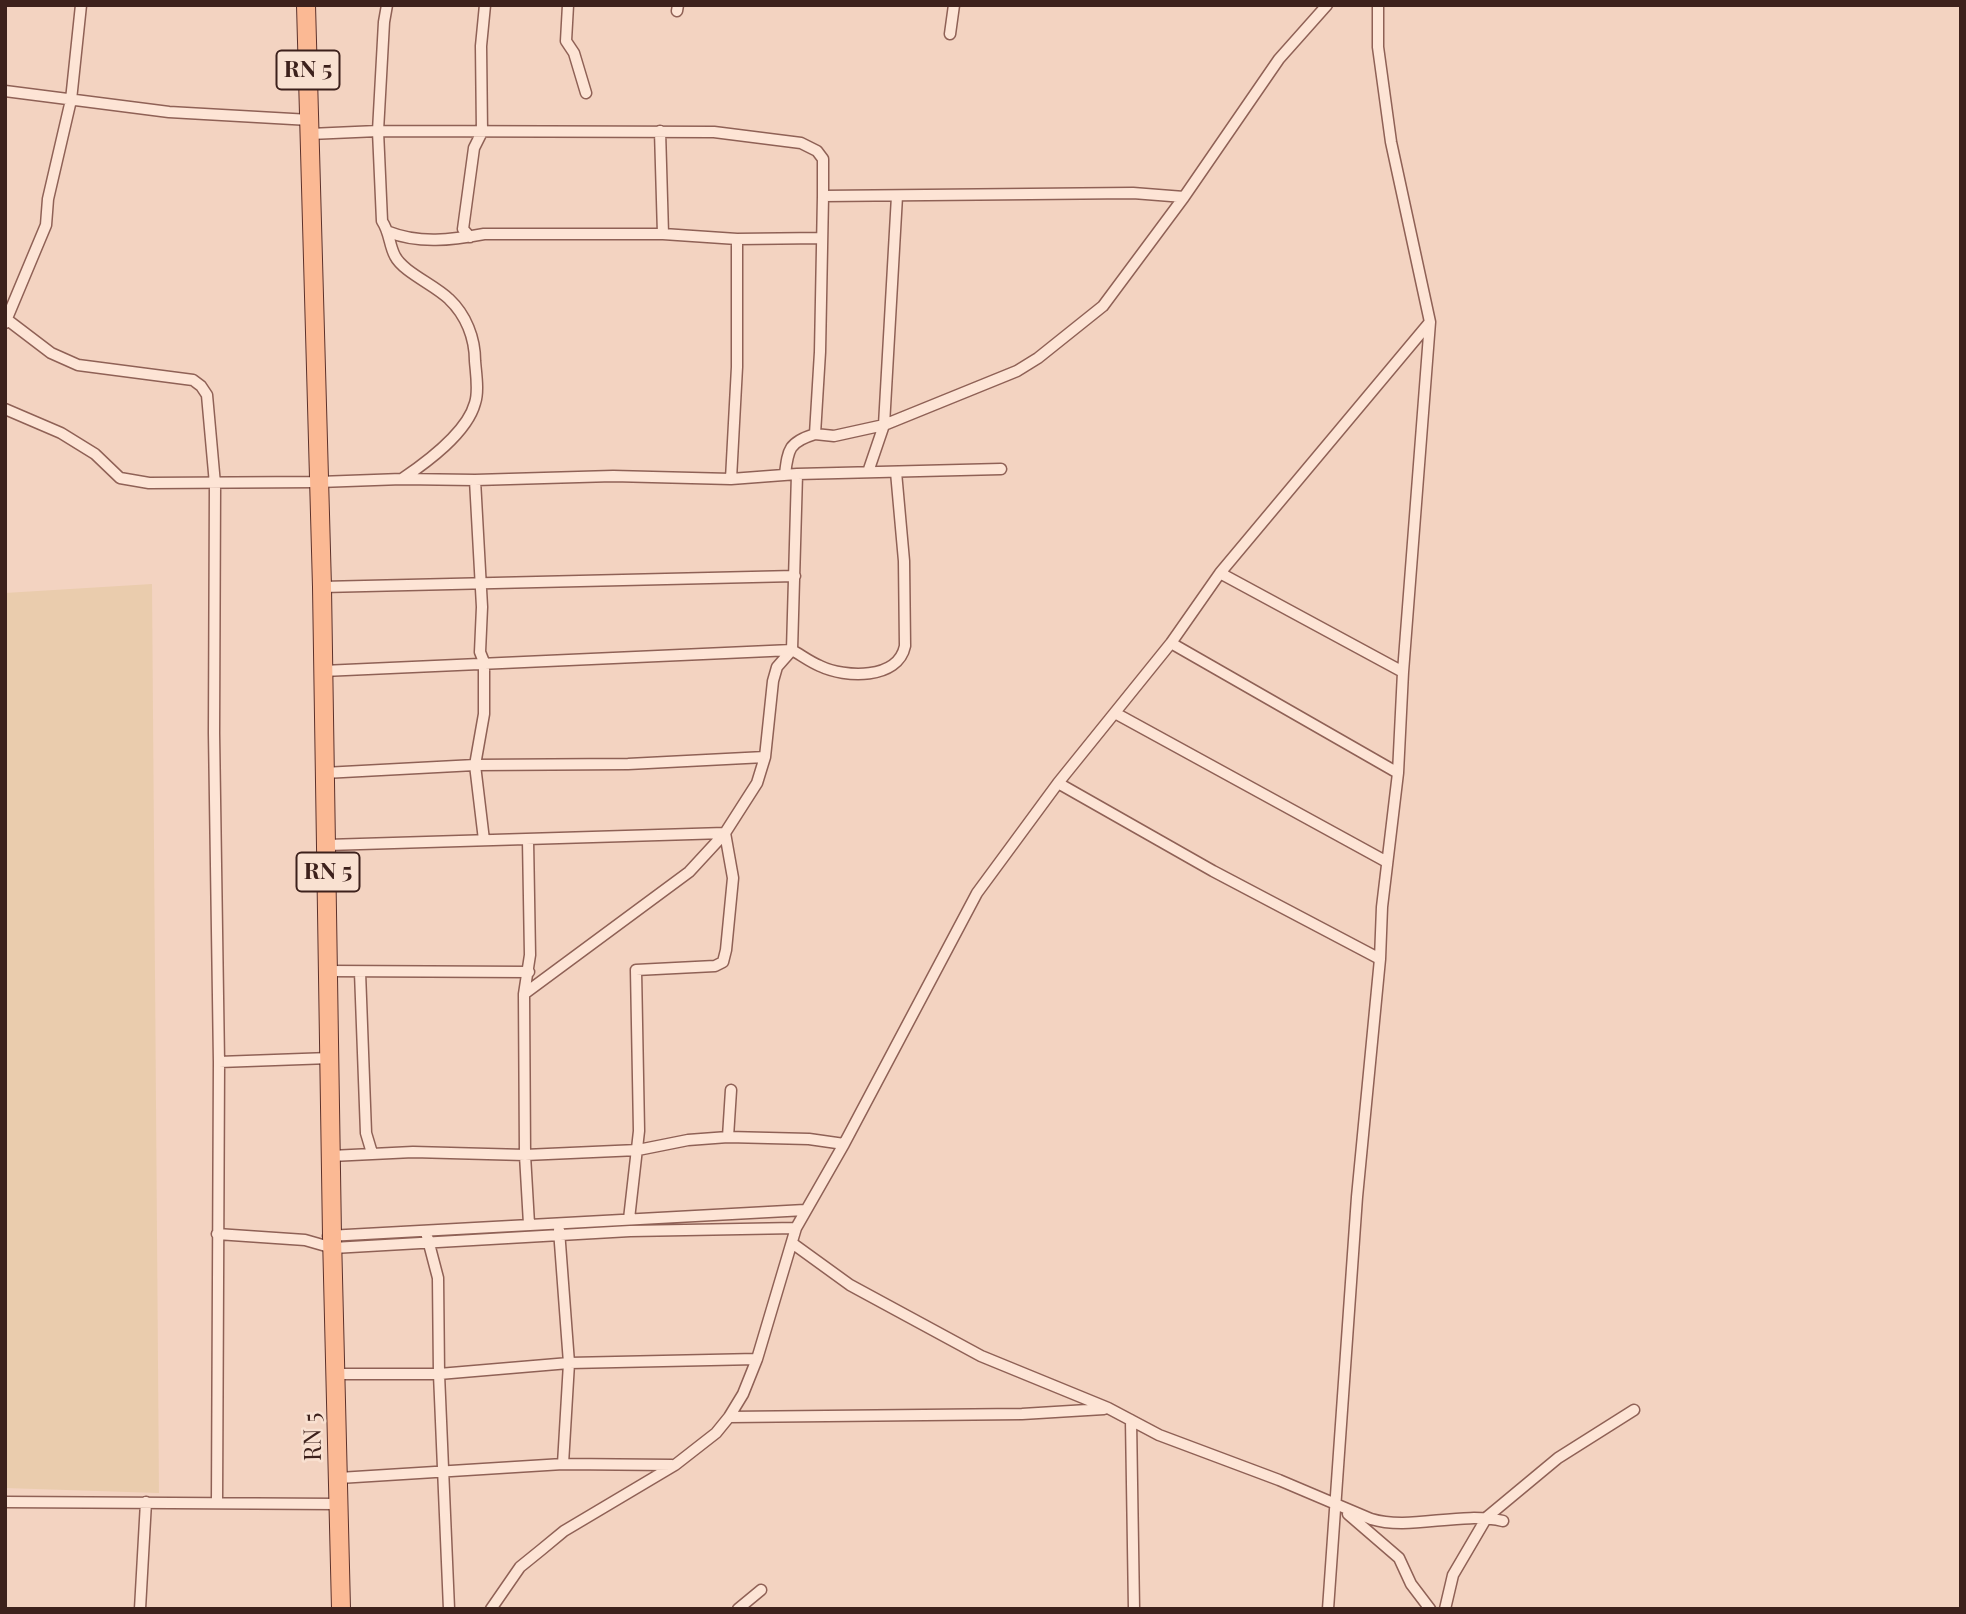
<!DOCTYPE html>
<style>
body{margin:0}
#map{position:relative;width:1966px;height:1614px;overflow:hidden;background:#f3d3c1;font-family:"Playfair Display",serif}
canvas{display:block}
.frame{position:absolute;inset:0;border:7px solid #3d211c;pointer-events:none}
</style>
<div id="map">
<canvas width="1966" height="1614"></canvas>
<div class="frame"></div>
</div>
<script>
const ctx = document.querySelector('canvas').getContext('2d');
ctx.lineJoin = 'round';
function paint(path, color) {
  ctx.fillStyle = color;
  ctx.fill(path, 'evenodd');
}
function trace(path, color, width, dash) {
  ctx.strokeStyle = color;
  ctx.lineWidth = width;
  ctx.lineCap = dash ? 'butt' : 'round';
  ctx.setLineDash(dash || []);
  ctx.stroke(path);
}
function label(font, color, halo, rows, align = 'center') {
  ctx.font = font + ' "Playfair Display",serif';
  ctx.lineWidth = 5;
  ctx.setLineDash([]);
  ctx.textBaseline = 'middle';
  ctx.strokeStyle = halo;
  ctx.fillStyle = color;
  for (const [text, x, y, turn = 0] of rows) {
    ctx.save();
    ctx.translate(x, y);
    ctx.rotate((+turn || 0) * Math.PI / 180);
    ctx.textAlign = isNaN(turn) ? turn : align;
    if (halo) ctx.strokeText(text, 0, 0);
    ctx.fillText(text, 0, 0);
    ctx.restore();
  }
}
paint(new Path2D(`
 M152 584 159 1493 5 1488V593Z`), '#eaccad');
const minor = new Path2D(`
 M387 5 384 22 378 131 382 221C390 233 389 245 395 256 403 272 435 285 449 299 466 315 475 338 475 361 476 374 479 391 475 403 467 433 427 462 402 479
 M568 5 566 41 574 53 586 93
 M677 11 678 5
 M950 34 954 5
 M5 91 169 112 310 120
 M660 131 663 234
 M310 134 378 131 714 132 801 143 817 151 823 159V196L820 352 815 434C789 442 788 449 785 474
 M823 196 1133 193 1184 197 1279 59 1327 5
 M389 232C419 244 452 240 484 234H663L737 239 822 238
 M470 237 463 229 474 148 482 132 481 46 485 5
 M5 318 51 353 78 365 193 380 201 386 207 395 215 484 214 733 219 1062 217 1502
 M5 323 46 225 48 199 71 100 81 5
 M5 409 61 433 95 454 120 478 149 483 319 482 402 479 475 480 613 476 731 479 797 474 1001 469
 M815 434 834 436 884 425 1017 371 1038 358 1103 306 1184 197
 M868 472 884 425 897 196
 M731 479 737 367V239
 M475 480 482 607 480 652 484 662V714L475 765 484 840
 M1220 573 1403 672
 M322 587 795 576
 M1171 643 1398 773
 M323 671 792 650C801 655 810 662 820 666 845 678 898 680 905 646L904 561 896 472
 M1115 713 1387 862
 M324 773 475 765 628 764 765 757
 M1058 783 1213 871 1380 959
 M528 840 530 955 524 994 525 1155 529 1224
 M327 845 725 833 733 878 726 950 723 962 715 966 636 970 639 1131 629 1219
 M328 971 529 972
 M360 972 366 1133 372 1153
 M524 994 689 872 725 833 757 783 765 757 773 681 777 667 792 650 797 474
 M219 1062 330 1058
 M728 1137 731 1090
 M331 1156 413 1152 525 1155 638 1150 688 1140 728 1137 809 1139 844 1144
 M559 1230 569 1363 563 1464
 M217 1234 305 1240 333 1248 630 1231 796 1228
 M328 1236 805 1210
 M427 1236 438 1278 439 1374 449 1609
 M792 1243 850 1285 981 1356 1108 1408 1159 1435 1279 1480 1371 1519C1410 1531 1459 1511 1503 1521
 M337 1374H439L569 1363 757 1359
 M729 1417 1022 1414 1104 1409
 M1131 1420 1134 1609
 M339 1478 563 1464 672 1465
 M5 1502 338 1504
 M1348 1514 1399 1558 1411 1584 1430 1609
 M140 1609 146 1502
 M491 1609 520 1567 541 1550 564 1531 675 1465 716 1433 729 1417 743 1394 757 1359 796 1228 844 1144 977 893 1058 783 1171 643 1220 573 1430 322
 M738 1609 761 1590
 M1328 1609 1357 1197 1380 959 1382 907 1398 773 1403 672 1430 322 1391 142 1378 47V5
 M1445 1609 1453 1575 1487 1517 1558 1458 1634 1410`);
const primary = new Path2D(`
 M306 5 322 587 332 1236 341 1609`);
trace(minor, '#8f6156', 13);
trace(primary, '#5c312b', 20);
trace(minor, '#fde4d5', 10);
trace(primary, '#fbb994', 18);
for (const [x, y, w] of [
 [308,70,63],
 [328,872,63]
]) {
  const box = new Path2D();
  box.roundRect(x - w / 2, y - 19.5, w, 39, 5);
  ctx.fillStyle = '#f9e1d1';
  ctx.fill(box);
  trace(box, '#3d211c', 2);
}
label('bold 23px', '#3d211c', null, [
 ["RN 5",308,70],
 ["RN 5",328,872]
]);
label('24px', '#3d211c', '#f9e1d1', [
 ["RN 5",313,1437,-91]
]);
</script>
